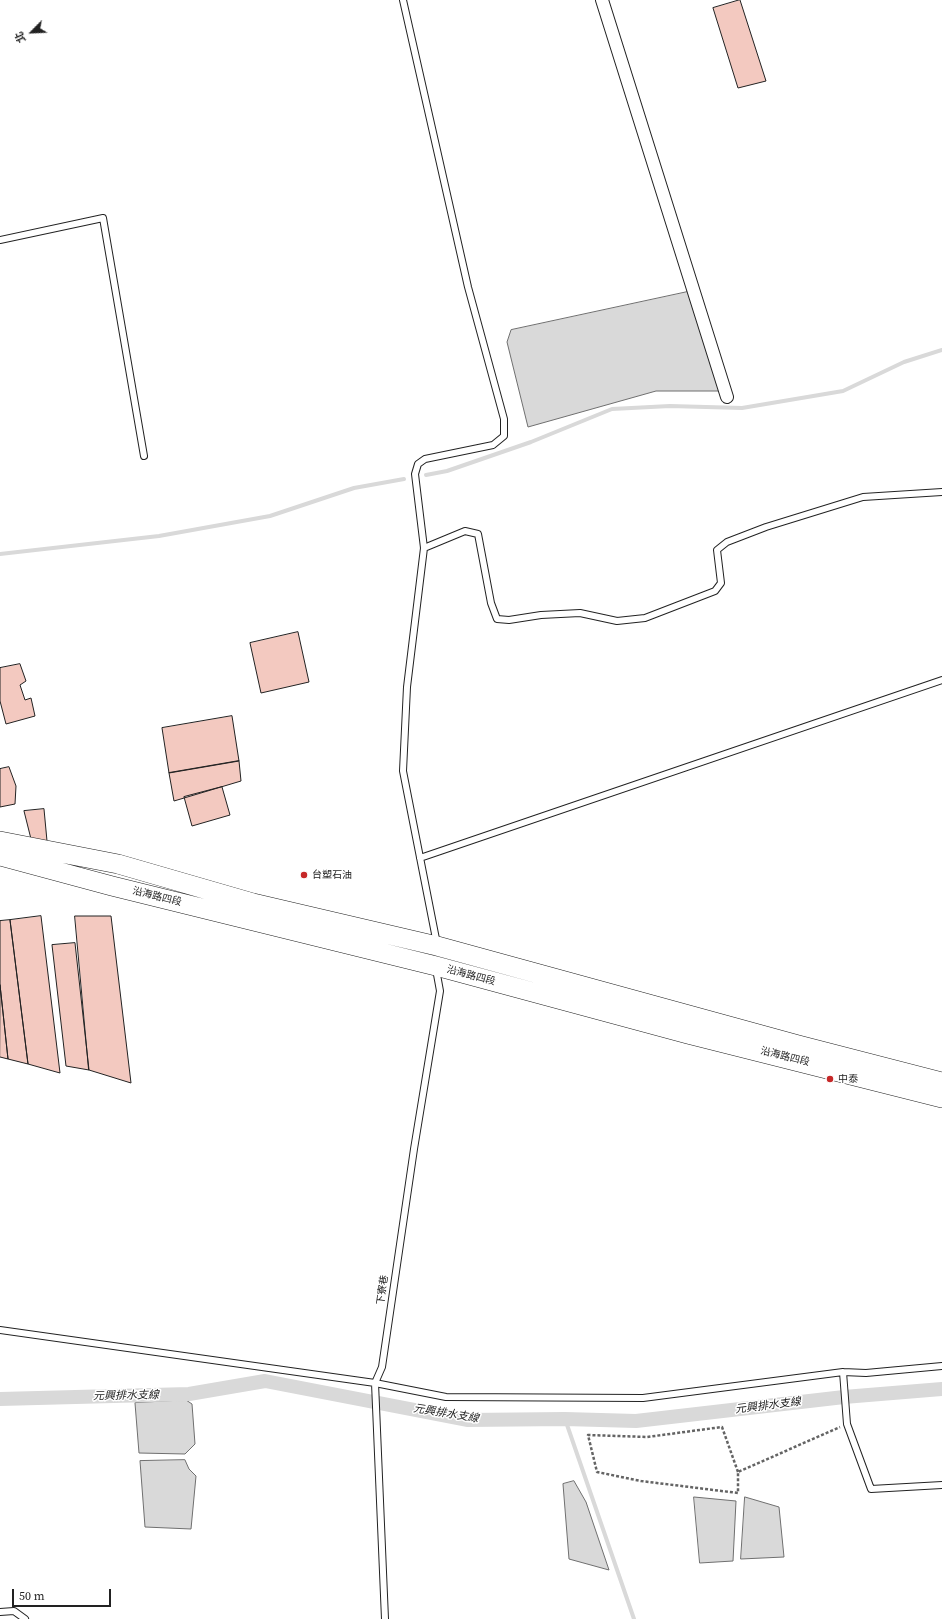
<!DOCTYPE html>
<meta charset="utf-8">
<style>
body{margin:0}
#map{position:relative;width:942px;height:1619px;overflow:hidden;background:#fff;font-family:"Source Serif 4","Noto Sans TC",serif}
canvas{display:block}
.north{position:absolute;left:12px;top:12px;width:40px;height:40px;-webkit-text-stroke:3px #fff;paint-order:stroke;rotate:246deg;font-size:11px;font-weight:700;line-height:16px;text-align:center;color:#222}
.north::after{content:'';display:block;margin:auto;width:14px;height:18px;background:#222;clip-path:polygon(50% 0,100% 100%,50% 72%,0 100%)}
.scale{position:absolute;left:12px;top:1589px;width:99px;height:18px;box-sizing:border-box;border:2px solid #222;border-top:0;padding-left:5px;font-size:12px;line-height:14px;white-space:nowrap;color:#222;-webkit-text-stroke:3px #fff;paint-order:stroke}
</style>
<div id="map">
<canvas width="942" height="1619"></canvas>
<div class="north">北</div>
<div class="scale">50 m</div>
</div>
<script>
const ctx = document.querySelector('canvas').getContext('2d');
ctx.lineJoin = 'round';
function paint(path, color) {
  ctx.fillStyle = color;
  ctx.fill(path, 'evenodd');
}
function trace(path, color, width, dash) {
  ctx.strokeStyle = color;
  ctx.lineWidth = width;
  ctx.lineCap = dash ? 'butt' : 'round';
  ctx.setLineDash(dash || []);
  ctx.stroke(path);
}
function label(font, color, halo, rows, align = 'center') {
  ctx.font = font + ' "Source Serif 4","Noto Sans TC",serif';
  ctx.lineWidth = 3;
  ctx.setLineDash([]);
  ctx.textBaseline = 'middle';
  ctx.strokeStyle = halo;
  ctx.fillStyle = color;
  for (const [text, x, y, turn = 0] of rows) {
    ctx.save();
    ctx.translate(x, y);
    ctx.rotate((+turn || 0) * Math.PI / 180);
    ctx.textAlign = isNaN(turn) ? turn : align;
    if (halo) ctx.strokeText(text, 0, 0);
    ctx.fillText(text, 0, 0);
    ctx.restore();
  }
}
const water = new Path2D(`
 M692 291 720 391H656L528 427 507 342 511 330Z
 M186 1400 192 1404 195 1444 185 1454 139 1453 135 1403Z
 M185 1460 189 1469 196 1476 191 1529 145 1527 140 1461Z
 M574 1481 586 1502 609 1570 569 1559 563 1484Z
 M694 1497 736 1501 733 1561 700 1563Z
 M745 1497 779 1507 784 1557 741 1559Z`);
paint(water, '#d9d9d9');
trace(water, '#6f6f6f', 1);
trace(new Path2D(`
 M426 475 447 471 531 442 612 409 670 406 742 408 843 391 904 362 942 350
 M0 554 159 536 270 516 354 488 404 479
 M565 1419 634 1619`), '#d9d9d9', 4);
trace(new Path2D(`
 M0 1399 189 1394 265 1381 467 1420 565 1419 636 1421 844 1397 942 1389`), '#d9d9d9', 14);
const building = new Path2D(`
 M740 0 766 81 738 88 713 8Z
 M298 632 309 682 261 693 250 643Z
 M20 664 26 681 20 685 25 700 31 698 35 716 6 724 0 701V668Z
 M232 716 239 761 169 773 162 728Z
 M239 761 241 781 174 801 169 773Z
 M9 767 16 786 15 804 0 807V769Z
 M222 787 230 815 192 826 184 797Z
 M44 809 47 841 32 843 24 811Z
 M41 916 60 1073 28 1064 10 920Z
 M75 916H111L131 1083 89 1070Z
 M10 920 28 1064 8 1059 0 985V921Z
 M75 943 89 1070 66 1066 52 945Z
 M0 985 8 1059 0 1057Z`);
paint(building, '#f3c9c0');
trace(building, '#222', 1);
const lane = new Path2D(`
 M403 0 468 287 504 419V436L493 445 425 459 418 464 415 474 424 548 407 687 403 771 437 944
 M0 240 103 218 144 456
 M424 548 465 531 478 534 491 603 497 619 509 620 541 615 580 613 617 621 645 618 715 591 721 583 717 550 727 542 766 527 863 497 942 492
 M420 858 942 680
 M0 1330 375 1383 446 1397 643 1398 843 1372 866 1373 942 1366
 M843 1372 847 1424 871 1489 942 1485
 M0 1612 14 1611 25 1619
 M385 1619 375 1383 382 1367 414 1149 440 991 436 969`);
const street = new Path2D(`
 M602 0 727 397`);
const primary = new Path2D(`
 M0 841 118 864 253 903 437 946 798 1045 942 1082
 M0 856 112 886 436 966 688 1034 942 1098`);
trace(lane, '#222', 8);
trace(street, '#222', 14);
trace(primary, '#222', 20);
trace(new Path2D(`
 M738 1472 722 1427 647 1437 588 1435 597 1472 641 1481 738 1493V1472L840 1427`), '#646464', 2.5, [3, 2]);
trace(lane, '#fff', 6);
trace(street, '#fff', 12);
trace(primary, '#fff', 19);
for (const [x, y, r, color] of [
 [304,875,4,"#c62828"],
 [830,1079,4,"#c62828"]
]) {
  const dot = new Path2D();
  dot.arc(x, y, r, 0, 2 * Math.PI);
  ctx.fillStyle = color;
  ctx.fill(dot);
  trace(dot, '#fff', 1.5);
}
label('10px', '#222', '#fff', [
 ["台塑石油",312,875],
 ["中泰",838,1079]
], 'left');
label('10px', '#222', '#fff', [
 ["沿海路四段",157,897,14],
 ["沿海路四段",471,976,15],
 ["沿海路四段",785,1057,14],
 ["下寮巷",383,1290,-82]
]);
label('italic 11px', '#222', '#fff', [
 ["元興排水支線",126,1396,-1],
 ["元興排水支線",768,1406,-7],
 ["元興排水支線",446,1414,9]
]);
</script>
